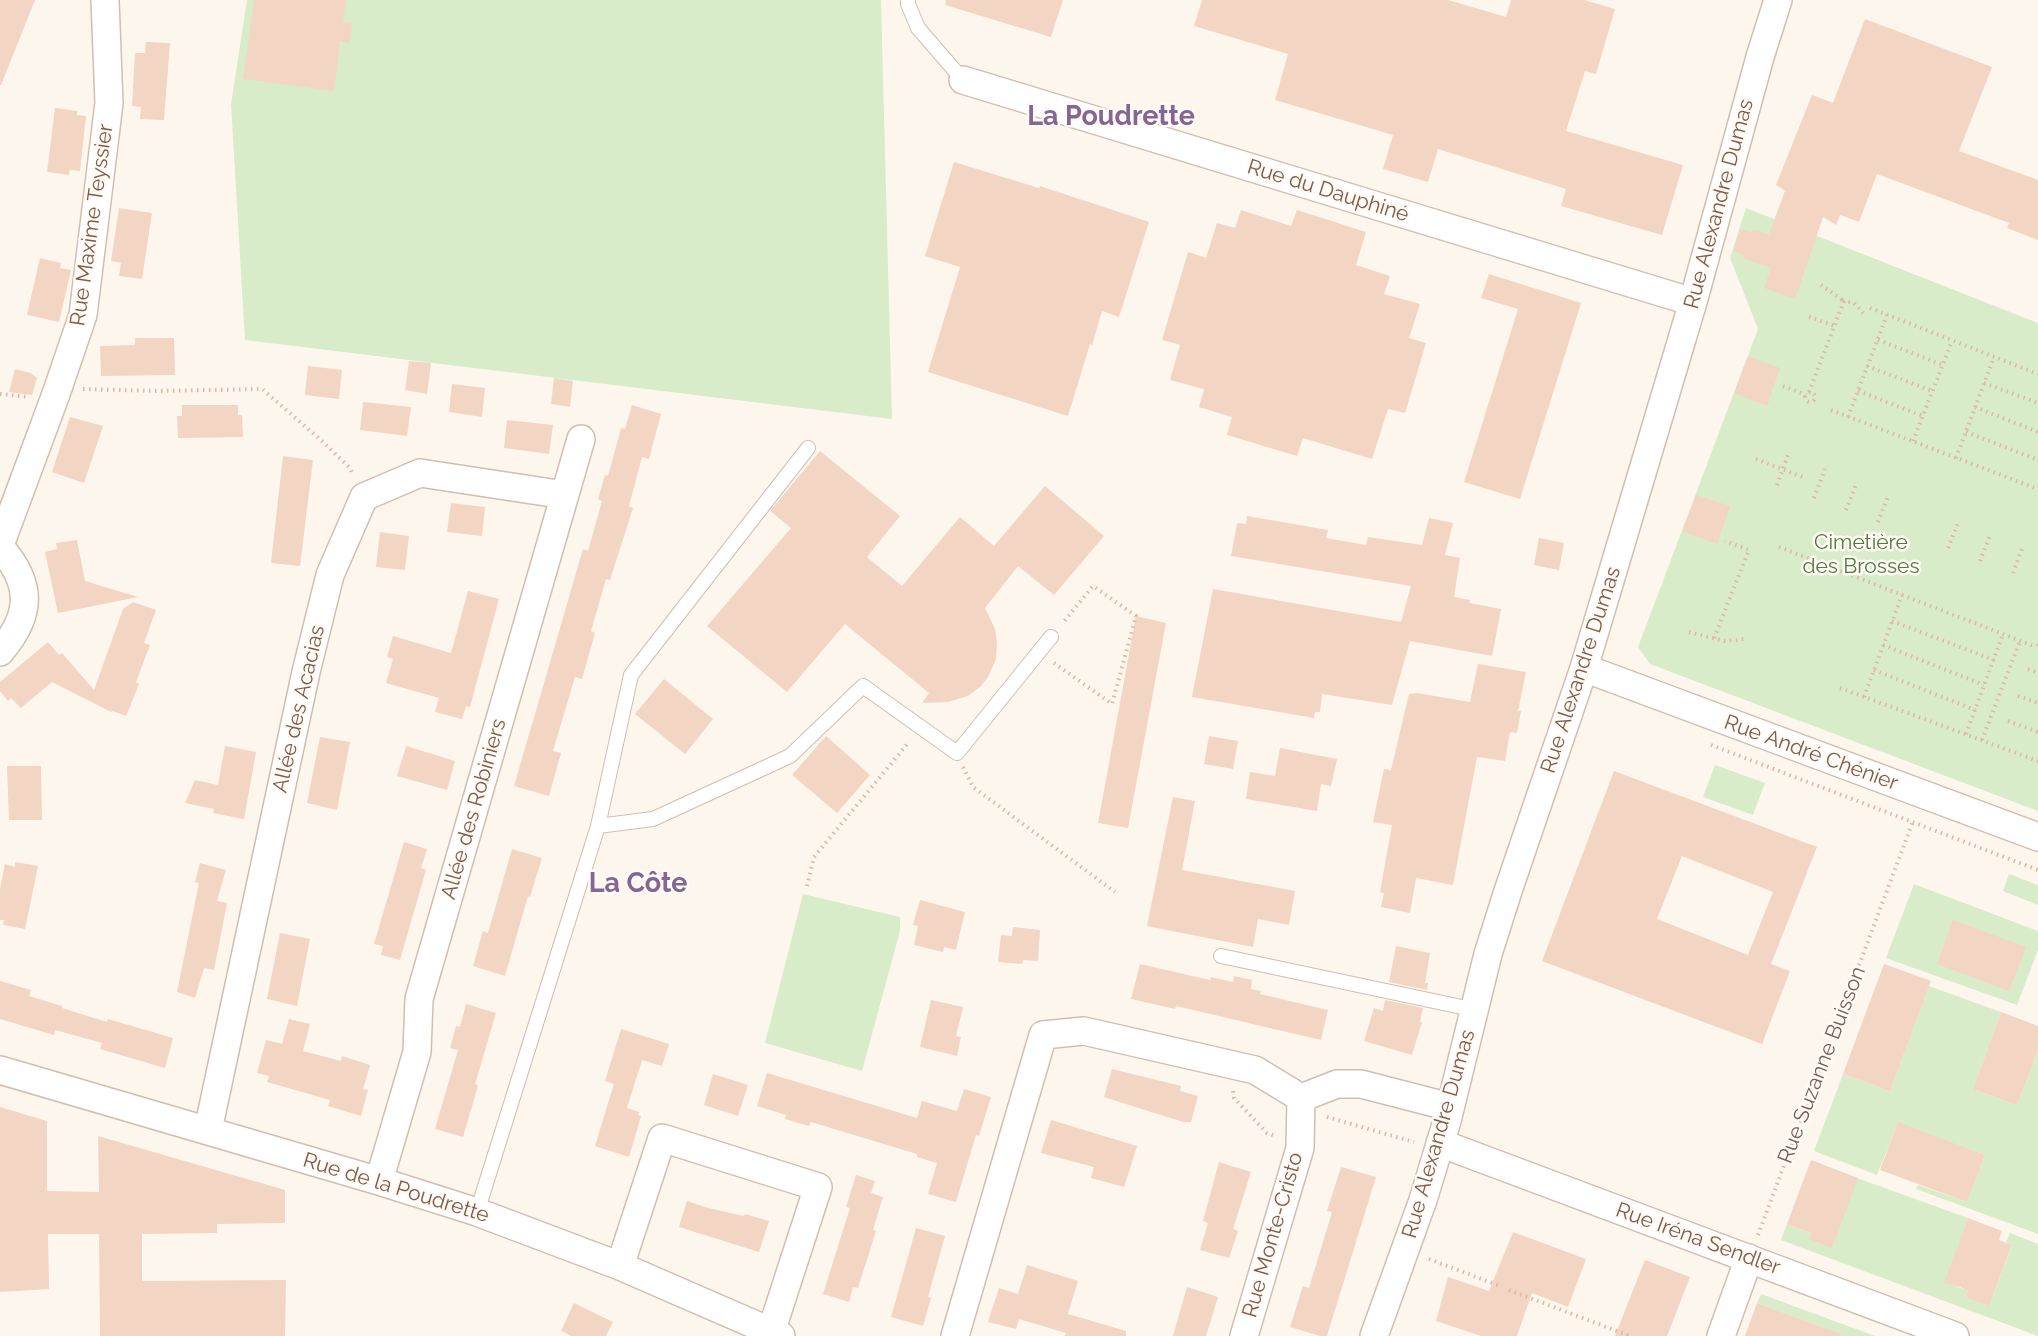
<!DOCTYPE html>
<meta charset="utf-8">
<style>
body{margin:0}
canvas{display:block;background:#fdf6ec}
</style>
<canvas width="2038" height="1336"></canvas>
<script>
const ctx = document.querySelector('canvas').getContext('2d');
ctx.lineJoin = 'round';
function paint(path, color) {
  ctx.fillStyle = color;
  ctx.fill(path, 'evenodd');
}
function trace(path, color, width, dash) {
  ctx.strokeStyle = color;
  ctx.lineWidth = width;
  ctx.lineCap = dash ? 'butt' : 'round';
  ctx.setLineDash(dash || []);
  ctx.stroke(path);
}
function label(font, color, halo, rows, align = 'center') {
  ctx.font = font + ' Raleway,sans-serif';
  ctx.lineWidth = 5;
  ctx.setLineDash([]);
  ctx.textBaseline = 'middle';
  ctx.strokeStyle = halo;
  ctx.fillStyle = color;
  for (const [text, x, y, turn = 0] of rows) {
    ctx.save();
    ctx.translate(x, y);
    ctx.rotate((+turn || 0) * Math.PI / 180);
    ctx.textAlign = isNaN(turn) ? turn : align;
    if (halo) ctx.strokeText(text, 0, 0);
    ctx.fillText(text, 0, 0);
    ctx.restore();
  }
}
paint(new Path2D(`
 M247 0H881L892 419 245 340 231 104Z
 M1746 208 2038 323V811L1650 664 1638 647 1758 329 1730 258Z
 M1715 765 1765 783 1753 815 1703 797Z
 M2009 874 2038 885V905L2003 891Z
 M1914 884 2038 931V950L2017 1005 1886 958Z
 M803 894 900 917V931L862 1071 765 1043Z
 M1929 986 2001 1012 1973 1089 2017 1105 2038 1050V1234L1916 1189 1918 1185 1967 1202 1985 1155 1898 1123 1877 1175 1814 1151 1843 1074 1890 1091Z
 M1857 1178 1968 1218 1945 1282 1968 1291 1966 1298 1989 1306 2012 1246 2006 1242 2010 1233 2038 1244V1336L1781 1240 1787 1224 1811 1233 1809 1239Z
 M1761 1294 1875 1336H1828L1830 1330 1757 1303Z`), '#d8ecc9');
paint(new Path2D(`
 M0 0H35L1 85H0Z
 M254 0H346L343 22 352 23 350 43 340 41 334 91 243 79Z
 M946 0H1063L1051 37 945 5Z
 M1202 0H1448L1506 17 1511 0H1584L1615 9 1596 74 1585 71 1566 131 1683 165 1662 235 1561 206 1566 189 1438 149 1428 182 1383 169 1393 135 1275 100 1288 54 1194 26Z
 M1865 19 1992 67 1959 151 2038 180V240L2007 228 2009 223 1877 174 1859 222 1840 215 1836 225 1823 217 1795 299 1764 288 1771 268 1743 258 1744 255 1733 251 1740 229 1752 232 1753 229 1769 234 1785 191 1776 185 1812 95 1833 103Z
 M146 42 170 43 164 120 140 119 141 107 132 106 135 53H145Z
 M55 108 77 111V115L86 116 80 171 70 170 69 175 47 172Z
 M954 162 1039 188 1040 186 1149 222 1119 317 1102 311 1092 345 1090 344 1068 416 928 372 960 267 925 256Z
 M119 208 152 213 142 279 119 276 121 263 111 261Z
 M1241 210 1291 226 1297 210 1366 232 1356 265 1390 276 1384 294 1420 304 1409 338 1426 343 1405 413 1388 409 1372 459 1303 438 1297 456 1227 435 1232 417 1199 407 1204 389 1170 380 1180 345 1162 340 1188 252 1206 258 1217 223 1235 228Z
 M40 258 61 263 60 268 71 270 59 322 27 315Z
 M1489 274 1581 303 1520 499 1464 482 1518 309 1481 298Z
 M135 338H174L175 375 101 376 100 346 135 345Z
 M1748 356 1780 368 1767 406 1734 393Z
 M409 361 431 363 427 394 405 390Z
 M308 366 342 370 339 399 305 395Z
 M15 369 31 373 37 378 32 395 9 392Z
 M554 378 573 381 570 407 551 404Z
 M452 384 485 388 482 417 449 412Z
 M363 402 411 407 407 436 360 430Z
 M182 405H238V415H242L243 437 178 438 177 416H182Z
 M632 405 661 414 649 459 642 457 629 506 633 508 610 580 606 579 591 631 595 633 582 679 575 677 553 751 561 753 549 796 514 786 583 549 588 551 602 501 598 499 605 475 608 476 621 428 625 429Z
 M70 417 103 426 84 483 52 472Z
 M507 420 553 425 549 454 504 448Z
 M820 451 900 516 867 557 902 586 960 517 994 546 1045 486 1104 536 1054 595 1018 566 985 608 995 629 997 642 996 659 988 677 981 686 968 696 948 702 922 703 929 693 845 624 787 692 707 626 791 528 770 511Z
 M283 456 313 460 300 566 271 563Z
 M1696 495 1730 506 1717 544 1682 531Z
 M451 503 485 507 482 536 447 532Z
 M1247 516 1328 530 1326 538 1366 545 1368 537 1422 545 1429 518 1453 523 1445 555 1460 558 1454 597 1470 600V603L1501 609 1492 656 1410 641 1392 705 1322 694 1320 712H1315L1314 718 1192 697 1213 589 1401 622 1411 586 1231 556 1237 523 1246 524Z
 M380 532 409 536 405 570 376 567Z
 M1539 538 1564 543 1559 570 1534 565Z
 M77 540 85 581 138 597 58 613 45 552 57 549 56 543Z
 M468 591 499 599 470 707 466 706 462 719 435 712 439 698 386 683 393 659 387 657 393 636 451 653Z
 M133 602 156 610 144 643 150 645 136 682 139 684 126 716 110 710 113 713 52 682 21 708 11 698 8 701 0 691V682L48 642 59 655 62 653 94 690 123 609Z
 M1136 616 1166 623 1128 828 1098 823Z
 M1478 664 1526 672 1518 711H1521L1517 733 1510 732 1505 761 1477 757 1453 885 1416 878 1410 913 1381 907 1384 893 1380 892 1392 825 1373 822 1384 769 1391 770 1409 694 1417 693 1470 702Z
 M664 679 713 719 685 754 635 714Z
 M826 736 870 775 837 813 792 775Z
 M1209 736 1238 741 1233 769 1204 764Z
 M320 737 350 742 337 810 307 803Z
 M225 746 256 752 244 819 213 813 214 809 185 803 195 780 218 785Z
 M406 746 455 761 447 790 397 776Z
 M1280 748 1337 759 1331 786 1321 784 1317 811 1246 799 1250 772 1275 776Z
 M7 766H41L42 820H9Z
 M1614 771 1817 847 1771 964 1790 971 1762 1044 1542 961ZM1682 856 1773 892 1748 955 1657 919Z
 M1173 797 1195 801 1182 870 1295 891 1289 925 1258 919 1253 947 1147 926Z
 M404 842 427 849 421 868 426 870 400 960 381 955 383 946 374 944Z
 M512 849 542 858 530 897 528 896 505 976 473 966 483 931 488 933Z
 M15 862 38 866 25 929 3 925 4 920H0V889L5 864 15 867Z
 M200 863 226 870 217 901 227 903 214 970 204 968 195 998 177 992 199 883 195 882Z
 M920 900 965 912 956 950 944 947 943 952 914 945 918 926 913 925Z
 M1953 920 2026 947 2009 991 1937 964Z
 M1013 927 1040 930 1038 961 1023 960 1022 964 998 962 1001 935 1012 936Z
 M280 933 310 939 297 1006 267 999Z
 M1396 946 1430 953 1425 983H1428L1427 990 1389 982Z
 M1140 964 1210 980 1211 977 1233 982 1234 976 1252 980 1251 989 1261 991 1260 994 1328 1010 1321 1040 1176 1006 1175 1009 1131 999Z
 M1884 964 1931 981 1890 1091 1843 1074Z
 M0 981 31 990 29 996 62 1006V1008L107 1022 108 1019 173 1038 165 1068 100 1049 102 1043 55 1030 54 1035 0 1019Z
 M931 1000 963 1007 956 1036 961 1037 957 1056 920 1047Z
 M1385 1000 1423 1008 1420 1022H1422L1412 1055 1364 1041 1374 1008 1383 1011Z
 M466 1004 496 1013 475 1084 478 1086 463 1137 435 1129 458 1050 450 1048 456 1026 460 1027Z
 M2001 1012 2038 1026V1050L2017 1105 1973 1089Z
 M289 1019 310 1024 303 1051 341 1061 342 1056 370 1065 363 1089 368 1090 361 1116 328 1106 330 1100 267 1082 269 1076 257 1073 266 1040 282 1044Z
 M621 1029 669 1044 662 1066 642 1060 627 1108 639 1112 638 1115 641 1116 629 1157 595 1146 614 1084 605 1081Z
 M1112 1069 1181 1086 1180 1091 1198 1096 1191 1122H1183L1104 1097Z
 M767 1073 917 1118 922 1101 957 1111 964 1089 991 1097 979 1136 976 1135 956 1202 928 1194 937 1163 917 1157V1154L811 1122 809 1126 785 1119 786 1115 757 1106Z
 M713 1074 748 1085 738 1116 704 1105Z
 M0 1107 47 1121V1191L99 1192 98 1136 285 1190V1223L217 1224V1233L142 1234V1281L286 1280 285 1336H100L99 1234H48L49 1289 0 1292Z
 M1051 1120 1137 1146 1124 1187 1091 1178 1094 1167 1041 1153Z
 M1898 1122 1985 1155 1967 1202 1880 1170Z
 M1811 1160 1858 1178 1832 1248 1809 1239 1811 1233 1787 1224Z
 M1219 1162 1251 1172 1233 1229 1238 1231 1229 1258 1200 1250 1208 1223 1203 1221Z
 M1341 1167 1376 1177 1327 1336H1320L1290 1327 1303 1286 1309 1288 1332 1212 1327 1211Z
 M856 1175 875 1181 871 1193 883 1197 873 1230 876 1231 858 1288 853 1287 849 1302 823 1294 850 1208 846 1207Z
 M687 1201 708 1208 744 1216 745 1214 769 1221 759 1252 679 1227Z
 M1968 1218 2002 1231 1999 1240 2012 1245 1989 1306 1966 1298 1968 1291 1960 1287 1944 1283Z
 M916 1228 945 1236 928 1297 931 1298 923 1326 891 1317Z
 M1513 1232 1586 1259 1568 1307 1532 1293 1517 1336H1481L1436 1321 1448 1277 1489 1291Z
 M1645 1260 1690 1277 1667 1336H1615Z
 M1027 1265 1078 1281 1068 1314 1126 1331V1336H1065L1066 1333 1019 1319 1016 1329 988 1322 999 1288 1018 1294Z
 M1187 1287 1218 1297 1206 1336H1173Z
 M574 1303 613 1322 606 1336H571L561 1331Z
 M1757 1303 1841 1334 1840 1336H1745Z`), '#f3d5c3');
const service = new Path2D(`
 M908 0V4L918 28 963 80
 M598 826 631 675 808 448
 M1221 956 1476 1010
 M477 1212 598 826 653 819 790 756 863 686 957 753 1051 637`);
const minor = new Path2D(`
 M963 80 1693 302
 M0 545 56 394 83 315 109 103 105 0
 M0 547C33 584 32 615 0 652
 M1584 668 2038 837
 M0 1070 379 1181 477 1212 620 1266 781 1336
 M208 1130 306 672 330 575 364 497 420 473 565 495
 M1440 1143 1955 1336
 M379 1181 417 1052 419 999 581 439
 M620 1266 662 1138 818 1187 771 1332
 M955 1336 1043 1035 1084 1031 1255 1070 1301 1098 1337 1084H1361L1450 1107
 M1244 1336 1300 1148 1301 1098
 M1374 1336 1423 1200 1447 1121 1488 954 1508 891 1584 668 1693 302 1760 57 1778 0
 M1721 1336 1749 1258`);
trace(service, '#d1beb0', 16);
trace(minor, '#d1beb0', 30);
trace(new Path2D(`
 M1821 285 1844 301
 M1870 308 2038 374
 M1809 317 1835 326
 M1878 340 1943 365
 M1867 366 1932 391
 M1984 383 2038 403
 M1783 386 1806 395
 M83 389 155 391 262 389 322 441 350 468 353 475
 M1858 391 1923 416
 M1805 397a5 5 0 1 1 10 0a5 5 0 1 1-10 0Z
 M1809 392 1844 301 1854 303 1866 316
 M0 394 29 397
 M1975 407 2038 432
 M1831 410 2038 489
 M1848 417 1887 315
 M1966 432 2038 460
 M1913 441 1952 341
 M1956 458 1994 357
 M1756 459 1805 478
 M1777 485 1788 455
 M1814 498 1825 469
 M1846 510 1857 482
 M1878 522 1889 494
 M1779 547 2036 647
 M1948 548 1959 521
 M1980 561 1991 533
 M2013 573 2023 546
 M1892 621 1994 660
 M1689 632 1724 641 1744 639
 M1714 638 1749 550 1725 541
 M2037 644 2038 645
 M1883 645 1984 685
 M1054 663 1112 704 1136 616 1093 586 1062 624
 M2028 669 2038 673
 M1874 670 1975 710
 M1840 688 2038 761
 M2018 696 2038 703
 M1864 697 1902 595
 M2008 721 2038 732
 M1966 734 2003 634
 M1982 740 2020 641
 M1711 745 2038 870
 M963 767 973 787 1115 892
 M807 886 814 857 909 742
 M1233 1091 1234 1098 1267 1133 1276 1136
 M1327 1117 1414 1142
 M1758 1235 1913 821
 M1429 1259 1500 1286
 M1509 1290 1630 1336`), '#d9b8a5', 4, [1.5, 4.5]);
trace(service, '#fff', 14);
trace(minor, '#fff', 27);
label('21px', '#7a5c4d', '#fffaf3', [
 ["Rue du Dauphiné",1328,191,17],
 ["Rue Alexandre Dumas",1719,204,-75],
 ["Rue Maxime Teyssier",92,225,-82],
 ["Rue Alexandre Dumas",1581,670,-72],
 ["Allée des Acacias",299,709,-77],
 ["Rue André Chénier",1811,753,20],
 ["Allée des Robiniers",474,809,-74],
 ["Rue Suzanne Buisson",1822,1065,-69],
 ["Rue Alexandre Dumas",1439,1134,-74],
 ["Rue de la Poudrette",396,1188,17],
 ["Rue Monte-Cristo",1273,1235,-74],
 ["Rue Iréna Sendler",1698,1239,20]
]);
label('21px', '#537a41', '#fffaf3', [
 ["Cimetière",1861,543],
 ["des Brosses",1861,567]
]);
label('bold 27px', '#846695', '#fffaf3', [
 ["La Poudrette",1111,117],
 ["La Côte",638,884]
]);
</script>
